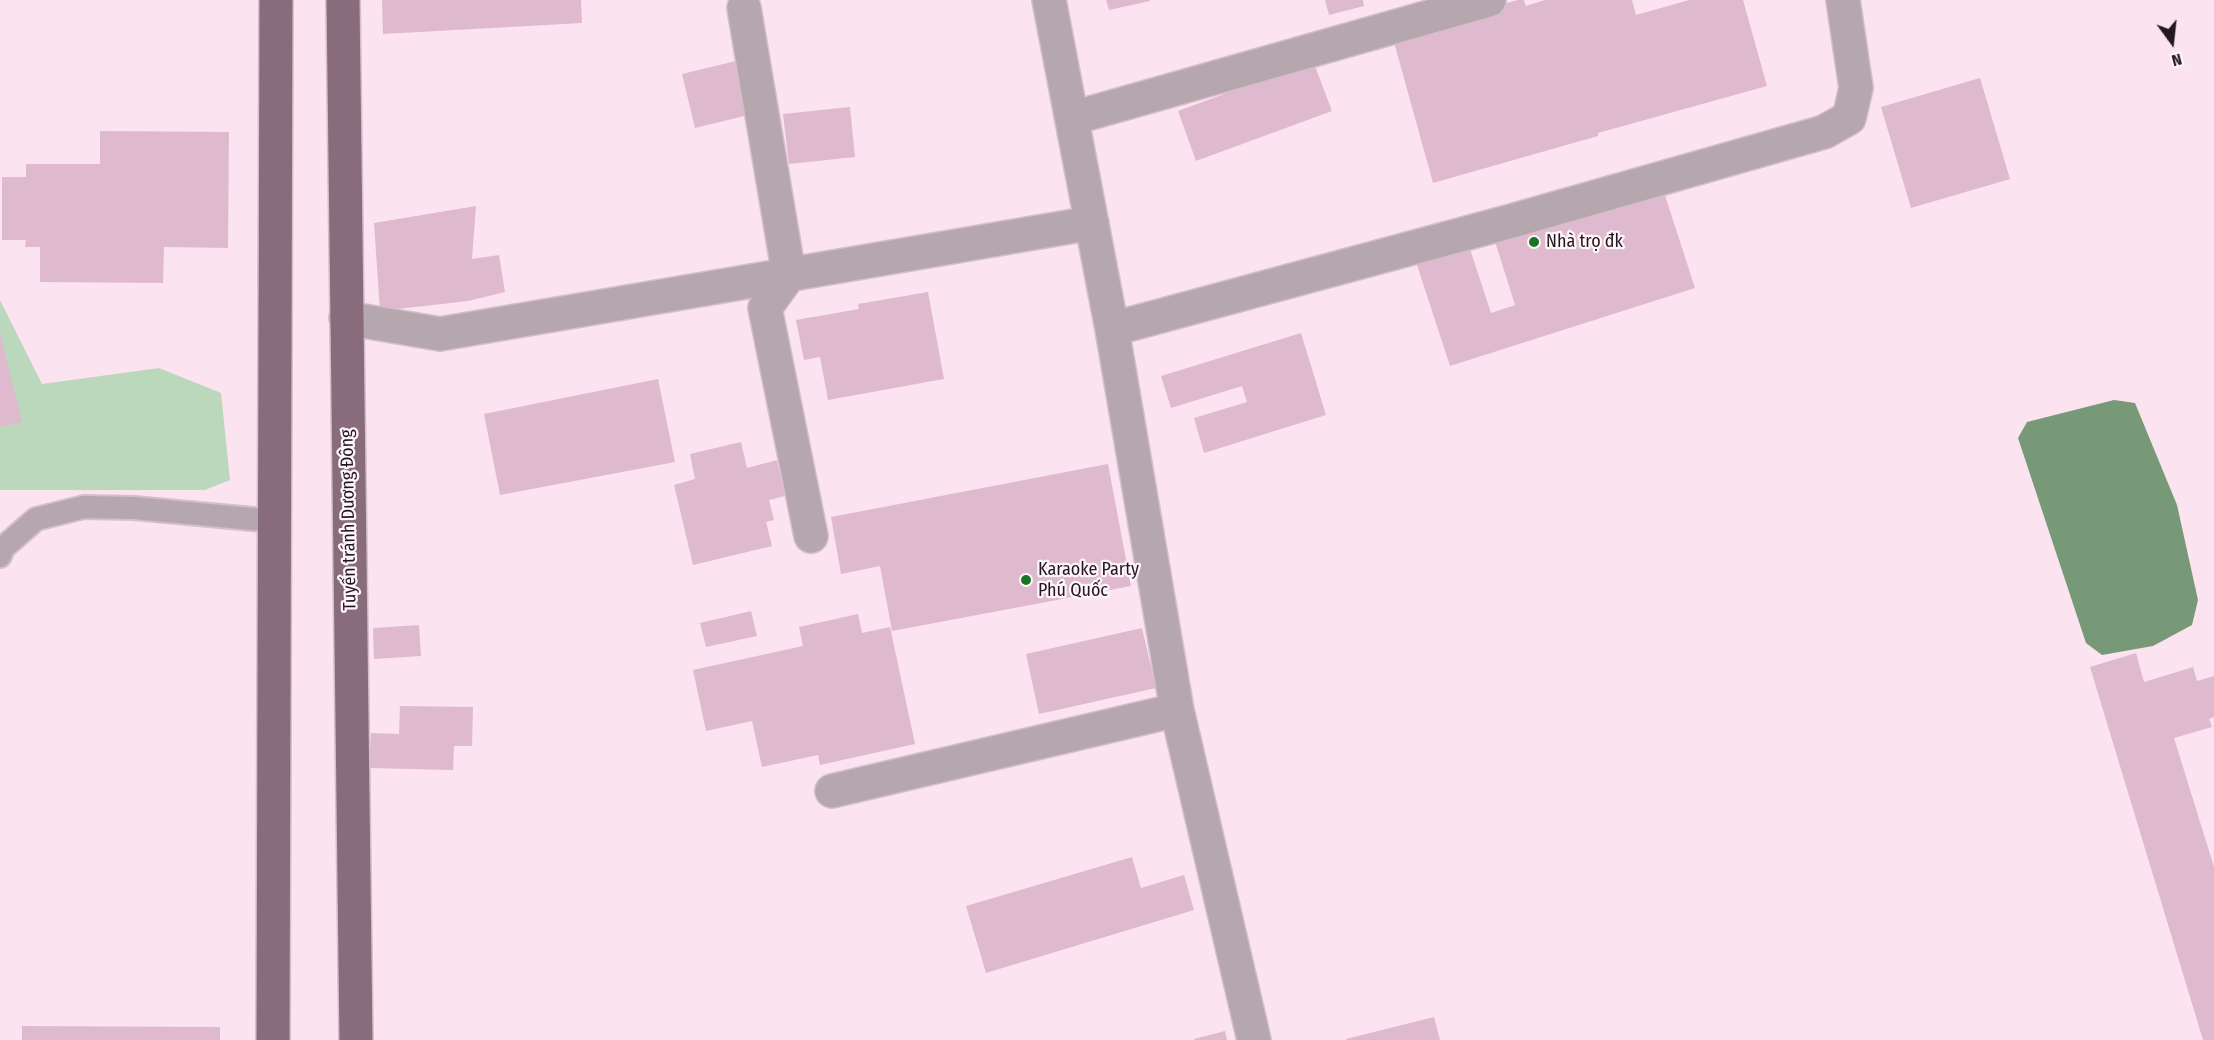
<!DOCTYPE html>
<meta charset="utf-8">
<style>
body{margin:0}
#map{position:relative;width:2214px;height:1040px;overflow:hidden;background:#fbe3ef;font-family:"Fira Sans Condensed",sans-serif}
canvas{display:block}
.north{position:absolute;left:2142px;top:12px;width:60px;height:60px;-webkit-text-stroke:4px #fef6fa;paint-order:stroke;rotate:165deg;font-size:16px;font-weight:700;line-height:24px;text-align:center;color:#24171e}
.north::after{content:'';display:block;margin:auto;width:21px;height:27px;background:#24171e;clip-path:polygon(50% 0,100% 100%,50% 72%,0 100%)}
</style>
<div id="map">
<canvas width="2214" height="1040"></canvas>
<div class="north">N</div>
</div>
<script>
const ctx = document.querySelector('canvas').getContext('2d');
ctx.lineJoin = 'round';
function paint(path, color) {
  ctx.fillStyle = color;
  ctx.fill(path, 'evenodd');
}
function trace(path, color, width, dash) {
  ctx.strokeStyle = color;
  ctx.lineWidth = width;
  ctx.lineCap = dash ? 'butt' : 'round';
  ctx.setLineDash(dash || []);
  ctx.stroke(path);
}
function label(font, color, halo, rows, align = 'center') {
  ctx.font = font + ' "Fira Sans Condensed",sans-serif';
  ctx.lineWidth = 4.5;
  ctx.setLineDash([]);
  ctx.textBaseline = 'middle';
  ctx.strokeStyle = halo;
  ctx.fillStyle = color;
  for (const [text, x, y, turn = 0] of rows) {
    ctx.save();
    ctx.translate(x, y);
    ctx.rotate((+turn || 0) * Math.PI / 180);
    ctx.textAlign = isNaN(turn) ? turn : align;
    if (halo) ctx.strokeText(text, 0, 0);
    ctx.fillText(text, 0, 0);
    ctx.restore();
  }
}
paint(new Path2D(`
 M0 300 42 384 159 368 221 393 230 480 205 490H0Z`), '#bcd8bc');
paint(new Path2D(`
 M2114 400 2135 403 2177 505 2198 600 2192 625 2153 646 2102 655 2086 643 2018 438 2027 422Z`), '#797');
paint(new Path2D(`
 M382 0H581L582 23 383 34Z
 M1106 0H1150V1L1109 10Z
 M1325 0H1363L1364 6 1329 15Z
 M1518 0H1524L1526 6 1545 0H1632L1636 15 1689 0H1743L1767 86 1598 133V136L1433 183 1392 35Z
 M740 60 753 114 695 128 682 74Z
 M1313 61 1332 111 1196 161 1178 111Z
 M1980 78 2010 179 1911 208 1881 107Z
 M850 107 855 157 789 164 783 114Z
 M100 131 229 132 228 248 164 247 163 283 40 282V247H25L26 240H2V177H26V164H100Z
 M1662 186 1695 288 1450 366 1415 259 1468 243 1491 313 1515 305 1493 235Z
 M476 206 472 259 499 255 505 292 468 301 380 311 374 223Z
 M928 292 944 379 828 400 820 357 804 360 796 320 859 309 858 304Z
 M1301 333 1326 415 1204 453 1194 418 1247 402 1242 386 1171 408 1161 376Z
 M0 334 22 422 0 427Z
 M658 379 675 462 500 495 484 414Z
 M741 442 747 468 777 460 785 496 769 500 774 520 766 522 772 546 693 565 674 485 695 479 690 454Z
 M1108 464 1131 586 892 631 880 566 841 574 831 517Z
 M751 611 757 636 706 647 700 623Z
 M858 614 862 633 890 627 915 744 820 765 818 755 762 767 752 721 706 731 693 670 803 646 799 627Z
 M419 625 421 656 374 659 373 628Z
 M1142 628 1156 688 1039 714 1026 654Z
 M2136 653 2144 682 2193 667 2197 681 2214 676V717L2209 719 2212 727 2174 738 2214 867V1040H2203L2090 667Z
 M400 706 473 707 472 746H454L453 770 369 768 371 733 399 734Z
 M1132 857 1141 888 1184 875 1194 910 986 973 966 906Z
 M1434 1017 1440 1040H1346V1039Z
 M22 1026 220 1027V1040H22Z
 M1225 1031 1227 1040H1194V1039Z`), '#dfbace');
const service = new Path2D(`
 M0 556 3 548 36 519 84 507 134 508 274 521`);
const minor = new Path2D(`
 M1049 0 1112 329 1177 710 1254 1040
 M744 8 789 275 765 308 811 536
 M1073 118 1489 0
 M346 318 440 334 1092 223
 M1112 329 1508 222 1824 132 1849 118 1856 88 1843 0
 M832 791 1177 710`);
const primary = new Path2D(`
 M343 0 356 1040
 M273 1040 276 0`);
trace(service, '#d4bec9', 26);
trace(minor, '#d4bec9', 36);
trace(primary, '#d4bec9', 36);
trace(service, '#b6a6ae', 22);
trace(minor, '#b6a6ae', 33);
trace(primary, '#896c7b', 33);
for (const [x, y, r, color] of [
 [1534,242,6,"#167626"],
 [1026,580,6,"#167626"]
]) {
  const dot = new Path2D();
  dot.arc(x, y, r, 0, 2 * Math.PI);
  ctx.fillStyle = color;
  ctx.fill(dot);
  trace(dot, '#fef6fa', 2);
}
label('18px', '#24171e', '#fef6fa', [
 ["Nhà trọ đk",1546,242],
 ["Karaoke Party",1038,570],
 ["Phú Quốc",1038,591]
], 'left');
label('18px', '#24171e', '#fef6fa', [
 ["Tuyến tránh Dương Đông",349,520,-91]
]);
</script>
